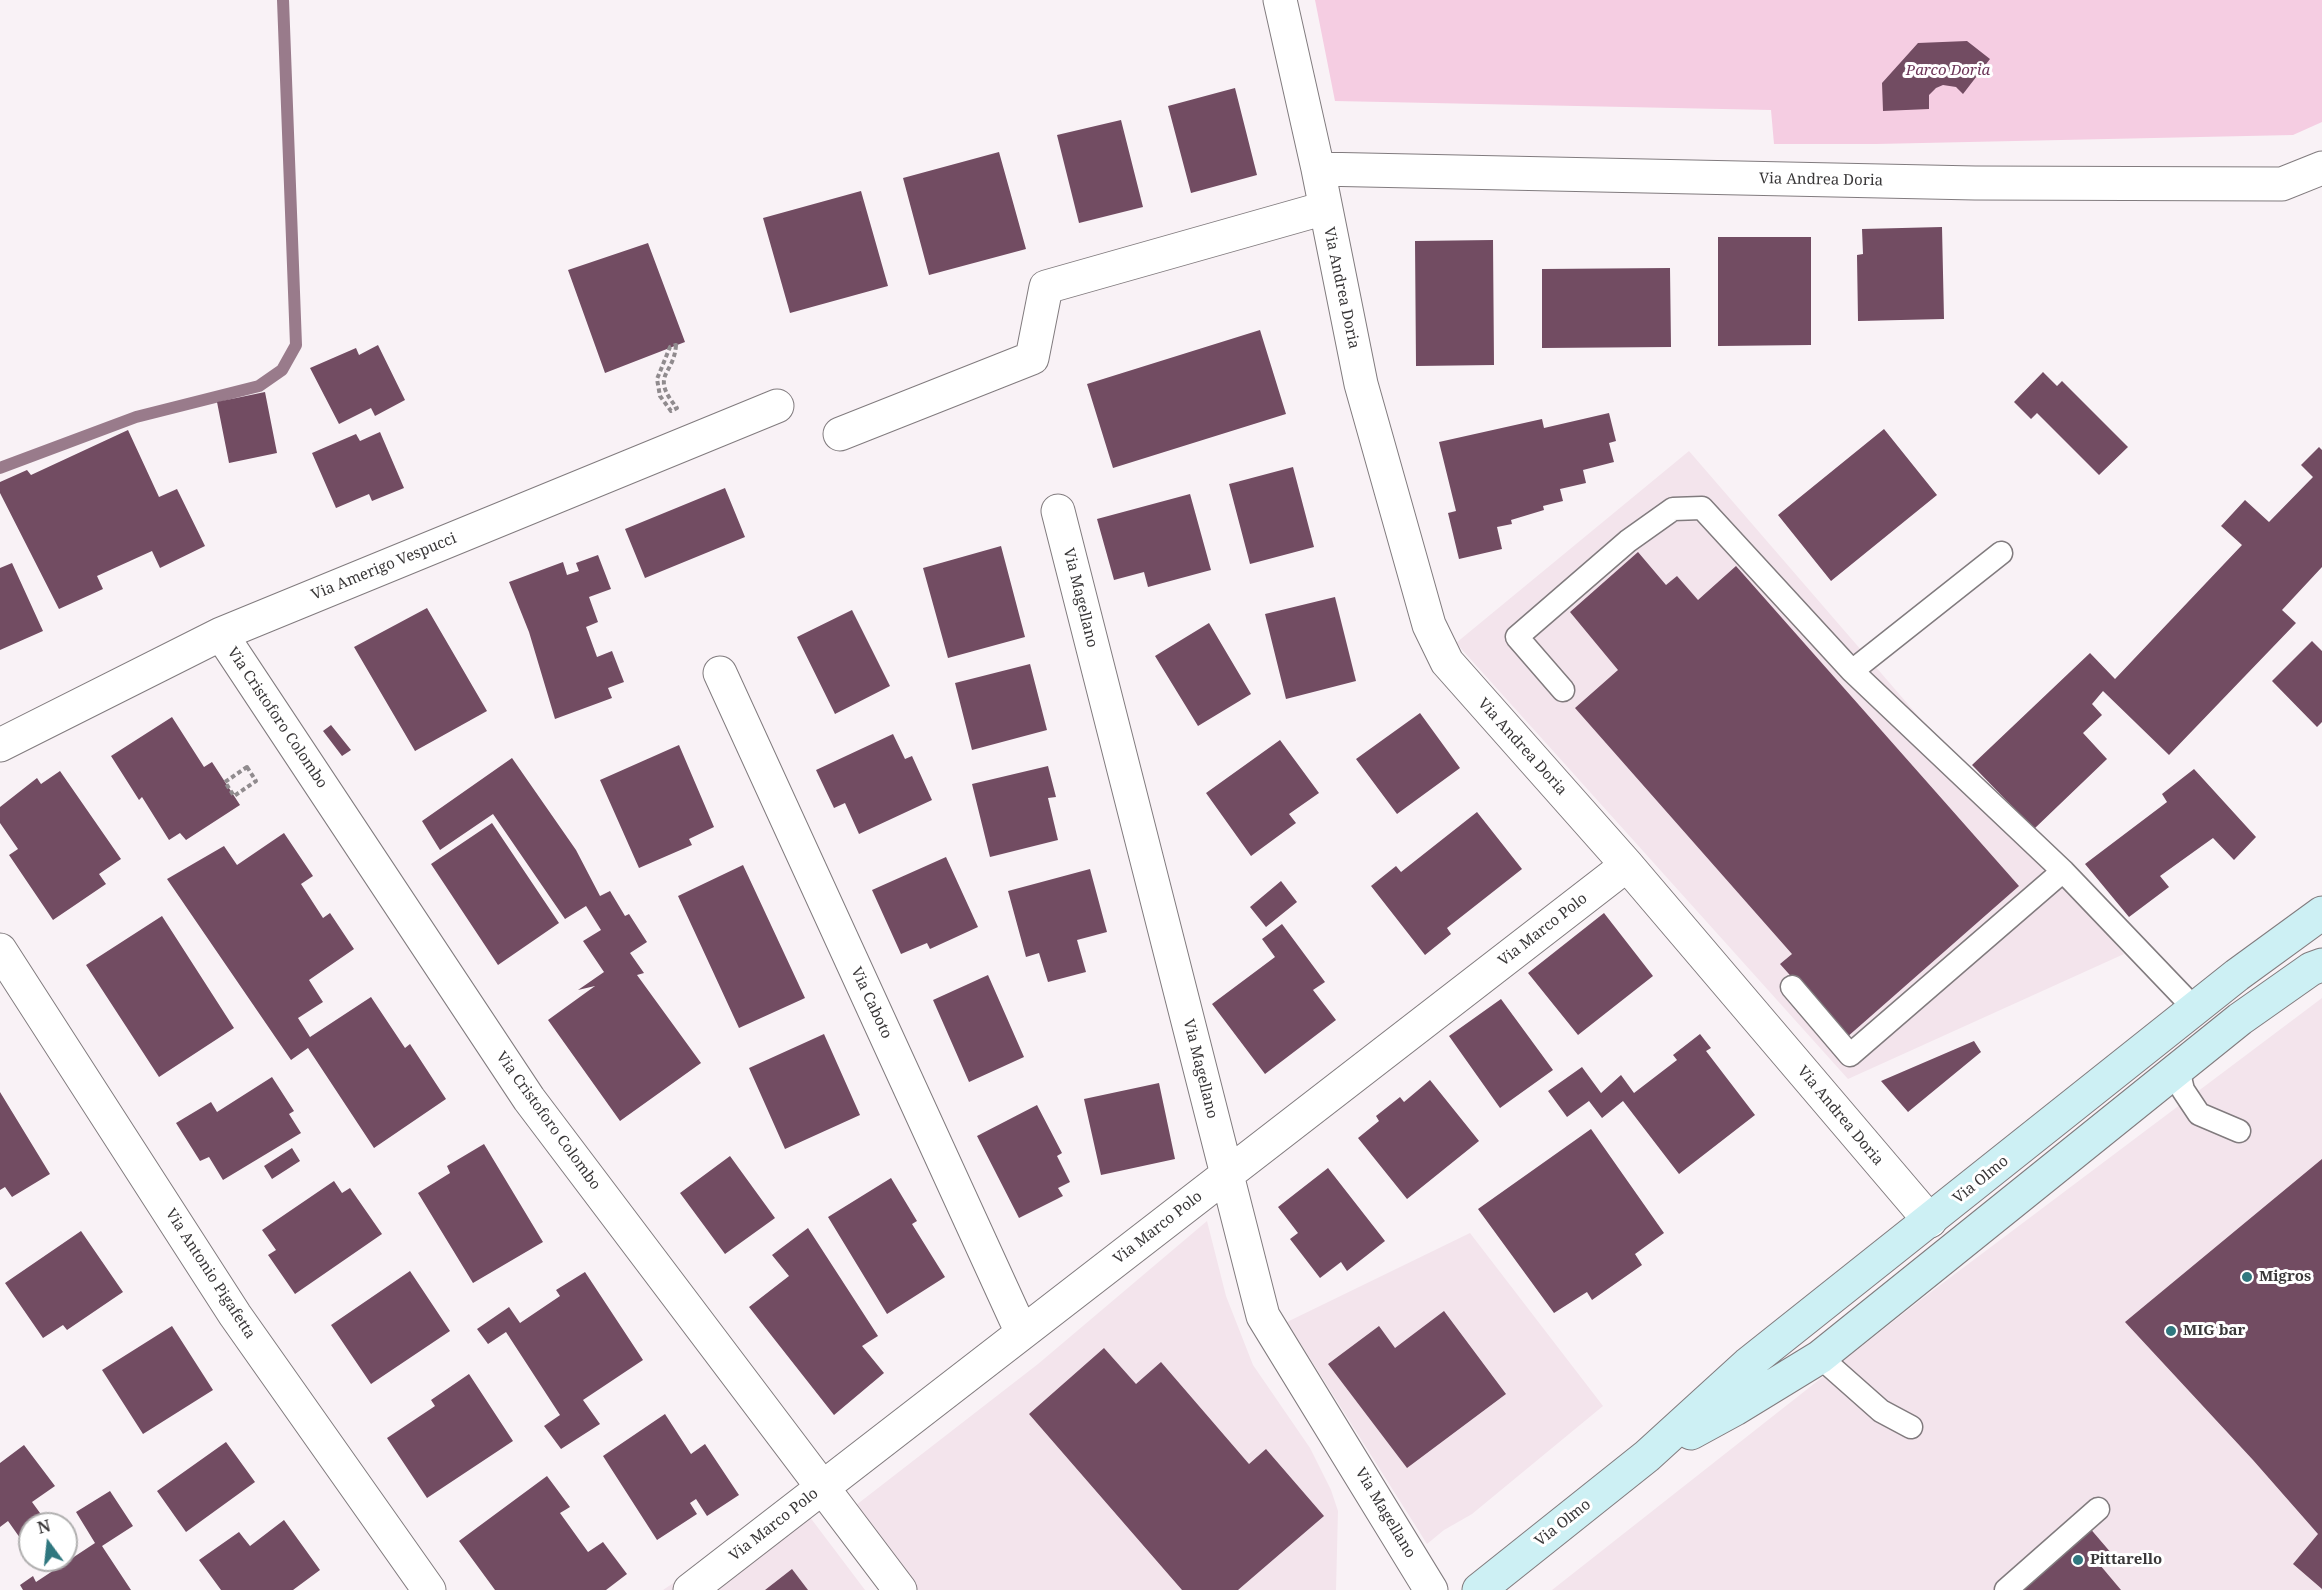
<!DOCTYPE html>
<style>
body{margin:0}
#map{position:relative;width:2322px;height:1590px;overflow:hidden;background:#f9f2f6;font-family:"Noto Serif",serif}
canvas{display:block}
.north{position:absolute;left:18px;top:1512px;width:60px;height:60px;box-sizing:border-box;background:#fff;border:2px solid #b0afaf;border-radius:50%;rotate:345deg;font-size:16px;font-weight:700;line-height:24px;text-align:center;color:#393738}
.north::after{content:'';display:block;margin:auto;width:21px;height:27px;background:#2f777f;clip-path:polygon(50% 0,100% 100%,50% 72%,0 100%)}
</style>
<div id="map">
<canvas width="2322" height="1590"></canvas>
<div class="north">N</div>
</div>
<script>
const ctx = document.querySelector('canvas').getContext('2d');
ctx.lineJoin = 'round';
function paint(path, color) {
  ctx.fillStyle = color;
  ctx.fill(path, 'evenodd');
}
function trace(path, color, width, dash) {
  ctx.strokeStyle = color;
  ctx.lineWidth = width;
  ctx.lineCap = dash ? 'butt' : 'round';
  ctx.setLineDash(dash || []);
  ctx.stroke(path);
}
function label(font, color, halo, rows, align = 'center') {
  ctx.font = font + ' "Noto Serif",serif';
  ctx.lineWidth = 6;
  ctx.setLineDash([]);
  ctx.textBaseline = 'middle';
  ctx.strokeStyle = halo;
  ctx.fillStyle = color;
  for (const [text, x, y, turn = 0] of rows) {
    ctx.save();
    ctx.translate(x, y);
    ctx.rotate((+turn || 0) * Math.PI / 180);
    ctx.textAlign = isNaN(turn) ? turn : align;
    if (halo) ctx.strokeText(text, 0, 0);
    ctx.fillText(text, 0, 0);
    ctx.restore();
  }
}
paint(new Path2D(`
 M1689 451 2124 954 1848 1079 1456 643Z
 M2322 998V1590H1552L1923 1298Z
 M1207 1221 1226 1296 1253 1365 1310 1448 1331 1490 1338 1511 1336 1590H918L851 1509 1038 1364Z
 M1470 1233 1603 1406 1472 1514 1444 1530 1427 1544 1287 1322Z
 M797 1500 865 1590H663Z`), '#f3e4ec');
paint(new Path2D(`
 M1315 0H2322V122L2293 135 1876 144H1774L1771 110 1335 101Z`), '#f5cde2');
trace(new Path2D(`
 M0 468 136 417 259 386 282 370 296 345 283 0`), '#997b8b', 12);
paint(new Path2D(`
 M1967 41 1990 59 1963 94 1956 87 1943 85 1936 88 1929 95V109L1883 111 1882 83 1918 43Z
 M1235 88 1257 175 1191 193 1168 106Z
 M1121 120 1143 207 1079 223 1057 135Z
 M999 152 1026 249 929 275 903 178Z
 M861 191 888 286 790 313 763 218Z
 M1942 227 1944 319 1858 321 1857 255 1863 254 1862 229Z
 M1718 237H1811V345L1718 346Z
 M1493 240 1494 365 1416 366 1415 241Z
 M648 243 685 342 605 373 568 270Z
 M1670 268 1671 347 1542 348V269Z
 M1260 330 1286 414 1113 468 1087 384Z
 M378 345 405 400 375 416 371 408 339 424 310 368 356 348 359 355Z
 M2043 372 2057 386 2062 381 2128 447 2099 475 2037 413 2031 419 2014 402Z
 M265 392 277 453 229 463 217 402Z
 M1609 413 1616 441 1609 443 1614 462 1583 470 1586 483 1560 489 1563 501 1543 506 1544 510 1511 520 1512 524 1497 527 1502 549 1459 559 1448 513 1456 511 1439 442 1542 419 1544 428Z
 M1884 429 1937 495 1831 581 1778 515Z
 M128 430 159 497 177 489 205 546 160 568 152 551 97 576 103 589 59 609 0 493V482L27 470 31 475Z
 M380 432 404 488 372 501 369 494 336 508 312 453 356 434 360 441Z
 M2319 447 2322 450V567L2282 610 2296 623 2169 755 2103 691 2092 704 2102 715 2083 733 2107 759 2034 829 1972 765 2090 653 2115 679 2242 545 2221 526 2245 500 2269 522 2313 477 2301 465Z
 M1293 467 1314 547 1250 564 1229 484Z
 M725 488 745 537 645 578 625 529Z
 M1190 494 1211 570 1148 587 1144 572 1114 580 1097 519Z
 M1001 546 1025 637 948 658 923 568Z
 M1638 552 1666 585 1677 576 1698 600 1736 566 2019 886 1846 1038 1780 964 1792 954 1575 708 1618 670 1570 612Z
 M598 555 611 589 589 597 598 622 586 627 597 657 612 651 624 682 608 688 612 698 555 719 529 632 509 582 563 562 567 575 579 571 576 563Z
 M12 563 43 631 0 650V568Z
 M1335 597 1356 681 1286 699 1265 614Z
 M427 608 487 711 415 751 354 647Z
 M852 610 890 686 835 714 797 637Z
 M1209 623 1251 694 1198 726 1155 656Z
 M2312 641 2322 651V722L2317 727 2272 681Z
 M1030 664 1047 730 972 750 955 683Z
 M1420 713 1460 768 1397 814 1356 759Z
 M172 717 204 767 212 762 240 805 186 840 180 833 169 840 142 797 139 800 111 756Z
 M331 725 351 750 342 756 323 731Z
 M893 734 905 759 912 756 932 800 859 834 845 803 834 808 816 770Z
 M1280 740 1319 793 1289 814 1296 823 1251 856 1206 793Z
 M679 745 714 827 689 839 692 845 639 868 600 780Z
 M512 758 576 850 600 896 610 891 625 916 629 914 647 942 630 953 644 973 637 975 701 1063 620 1121 548 1020 595 986 578 990 604 972 583 941 601 930 586 906 565 919 493 814 440 850 422 821Z
 M1048 766 1056 797 1048 798 1058 840 990 857 972 784Z
 M2194 769 2256 837 2234 860 2213 838 2160 876 2169 887 2129 917 2085 864 2167 802 2162 794Z
 M60 771 121 859 99 874 106 884 53 920 9 855 18 849 0 823V807L37 778 41 784Z
 M1477 812 1522 869 1447 928 1451 934 1425 955 1371 886 1396 866 1401 872Z
 M492 823 559 923 498 965 431 864Z
 M284 833 313 876 301 884 323 918 330 913 354 949 309 980 323 1002 298 1018 310 1037 371 997 405 1048 410 1044 446 1099 374 1148 308 1048 291 1060 167 879 224 846 237 865Z
 M946 857 978 927 930 949 927 943 901 954 872 890Z
 M743 865 805 998 739 1028 678 896Z
 M1090 869 1107 932 1077 940 1086 972 1048 982 1039 953 1026 957 1008 891Z
 M1281 881 1297 902 1266 927 1250 907Z
 M1604 913 1653 976 1578 1035 1528 973Z
 M162 916 234 1028 159 1077 86 965Z
 M1282 924 1325 982 1313 990 1336 1020 1265 1074 1212 1004 1275 957 1262 939Z
 M988 975 1024 1057 969 1082 933 1000Z
 M1501 999 1553 1070 1500 1108 1449 1036Z
 M824 1034 860 1115 785 1149 749 1068Z
 M1700 1034 1711 1048 1706 1051 1755 1115 1679 1174 1623 1101 1602 1118 1589 1101 1567 1117 1548 1091 1582 1067 1601 1093 1621 1075 1634 1093 1677 1060 1673 1055Z
 M1974 1041 1981 1052 1908 1112 1881 1081Z
 M272 1077 294 1111 289 1114 301 1133 223 1180 209 1157 200 1161 176 1123 211 1102 217 1112Z
 M1430 1080 1479 1141 1407 1199 1358 1138 1379 1121 1376 1116 1400 1097 1404 1102Z
 M1159 1083 1175 1159 1101 1175 1084 1099Z
 M0 1092 50 1174 12 1197 5 1187 0 1190Z
 M1037 1105 1062 1153 1057 1156 1070 1182 1058 1188 1063 1196 1019 1218 977 1136Z
 M1591 1129 1664 1233 1635 1254 1642 1265 1592 1300 1587 1292 1554 1313 1478 1209Z
 M484 1144 543 1242 473 1283 418 1193 450 1173 447 1166Z
 M292 1148 300 1161 272 1179 264 1166Z
 M730 1156 775 1218 725 1254 680 1193Z
 M2322 1159V1589L2293 1564 2318 1534 2253 1460 2125 1322Z
 M1328 1168 1385 1241 1347 1271 1341 1262 1320 1278 1290 1239 1298 1233 1278 1207Z
 M891 1178 917 1221 912 1224 945 1277 887 1314 828 1217Z
 M334 1181 342 1193 350 1188 382 1234 295 1294 268 1255 276 1250 262 1230Z
 M808 1228 878 1336 862 1346 884 1373 834 1415 749 1307 789 1276 772 1255Z
 M81 1231 123 1292 67 1330 63 1325 43 1338 5 1283Z
 M410 1271 450 1331 371 1384 331 1325Z
 M585 1272 643 1360 583 1400 600 1424 561 1449 544 1426 560 1415 506 1332 488 1344 477 1329 509 1307 520 1323 560 1296 556 1290Z
 M1444 1311 1506 1394 1407 1468 1328 1364 1379 1326 1395 1348Z
 M172 1326 213 1390 143 1434 102 1370Z
 M1104 1348 1136 1384 1161 1362 1249 1464 1266 1449 1324 1516 1238 1590H1182L1029 1414Z
 M469 1374 513 1441 427 1498 387 1438 435 1406 431 1400Z
 M665 1414 691 1454 705 1444 739 1495 707 1516 696 1499 690 1503 697 1514 657 1540 603 1456Z
 M226 1442 255 1482 186 1532 157 1491Z
 M24 1445 55 1486 32 1502 48 1524H30V1541L25 1545 8 1521 0 1527V1463Z
 M547 1476 570 1507 560 1513 588 1552 603 1542 627 1574 606 1590H495L459 1541Z
 M110 1491 133 1526 102 1546 131 1590H23L20 1585 33 1576 36 1582 95 1543 76 1512Z
 M284 1520 320 1570 293 1590H221L199 1560 239 1532 250 1546Z
 M2088 1526 2112 1554 2100 1565 2121 1590H2014Z
 M792 1569 808 1590H765Z`), '#724c62');
const lane = new Path2D(`
 M2001 553 1852 671 2063 871 2195 1009
 M1563 690 1517 637 1628 541 1673 509 1702 508 1852 671
 M1792 987 1850 1055 2063 871
 M2178 1069 2183 1090 2199 1114 2239 1131
 M1820 1357 1881 1411 1911 1427
 M2006 1590 2098 1509`);
const street = new Path2D(`
 M1280 0 1318 169 1361 384 1429 625 1447 662 1627 865 1930 1221
 M1318 169 1975 183 2282 184 2322 168
 M840 434 1032 358 1046 287 1325 208
 M1058 511 1263 1316 1431 1590
 M221 634 529 1099 900 1590
 M720 673 1022 1333
 M0 745 221 634 777 406
 M0 950 235 1315 429 1590
 M690 1590 1627 865`);
const secondary = new Path2D(`
 M1691 1433 1735 1409 1820 1357 2240 1019 2311 969 2322 965
 M1479 1590 1647 1456 1748 1364 2237 975 2322 913`);
trace(lane, '#817b7e', 25);
trace(street, '#817b7e', 35);
trace(secondary, '#817b7e', 35);
trace(new Path2D(`
 M676 345C674 376 649 374 677 408L671 411 660 396 657 379 670 347Z
 M247 767 256 781 234 796 225 782Z`), '#908b8e', 4, [4.5, 3]);
trace(lane, '#fff', 22);
trace(street, '#fff', 33);
trace(secondary, '#cdf0f4', 33);
for (const [x, y, r, color] of [
 [2247,1277,6,"#2f777f"],
 [2171,1331,6,"#2f777f"],
 [2078,1560,6,"#2f777f"]
]) {
  const dot = new Path2D();
  dot.arc(x, y, r, 0, 2 * Math.PI);
  ctx.fillStyle = color;
  ctx.fill(dot);
  trace(dot, '#fff', 2);
}
label('italic 15px', '#6e3759', '#fff', [
 ["Parco Doria",1948,71]
]);
label('15px', '#393738', '#fff', [
 ["Via Andrea Doria",1821,180,1],
 ["Via Andrea Doria",1341,288,78],
 ["Via Amerigo Vespucci",384,567,-22],
 ["Via Magellano",1080,598,76],
 ["Via Cristoforo Colombo",277,718,56],
 ["Via Andrea Doria",1522,747,48],
 ["Via Marco Polo",1543,930,-38],
 ["Via Caboto",871,1003,65],
 ["Via Magellano",1200,1069,76],
 ["Via Andrea Doria",1840,1116,50],
 ["Via Cristoforo Colombo",548,1121,54],
 ["Via Olmo",1981,1180,-39],
 ["Via Marco Polo",1158,1228,-38],
 ["Via Antonio Pigafetta",210,1274,57],
 ["Via Magellano",1385,1513,59],
 ["Via Olmo",1563,1523,-38],
 ["Via Marco Polo",774,1525,-38]
]);
label('bold 15px', '#393738', '#fff', [
 ["Migros",2259,1277],
 ["MIG bar",2183,1331],
 ["Pittarello",2090,1560]
], 'left');
</script>
